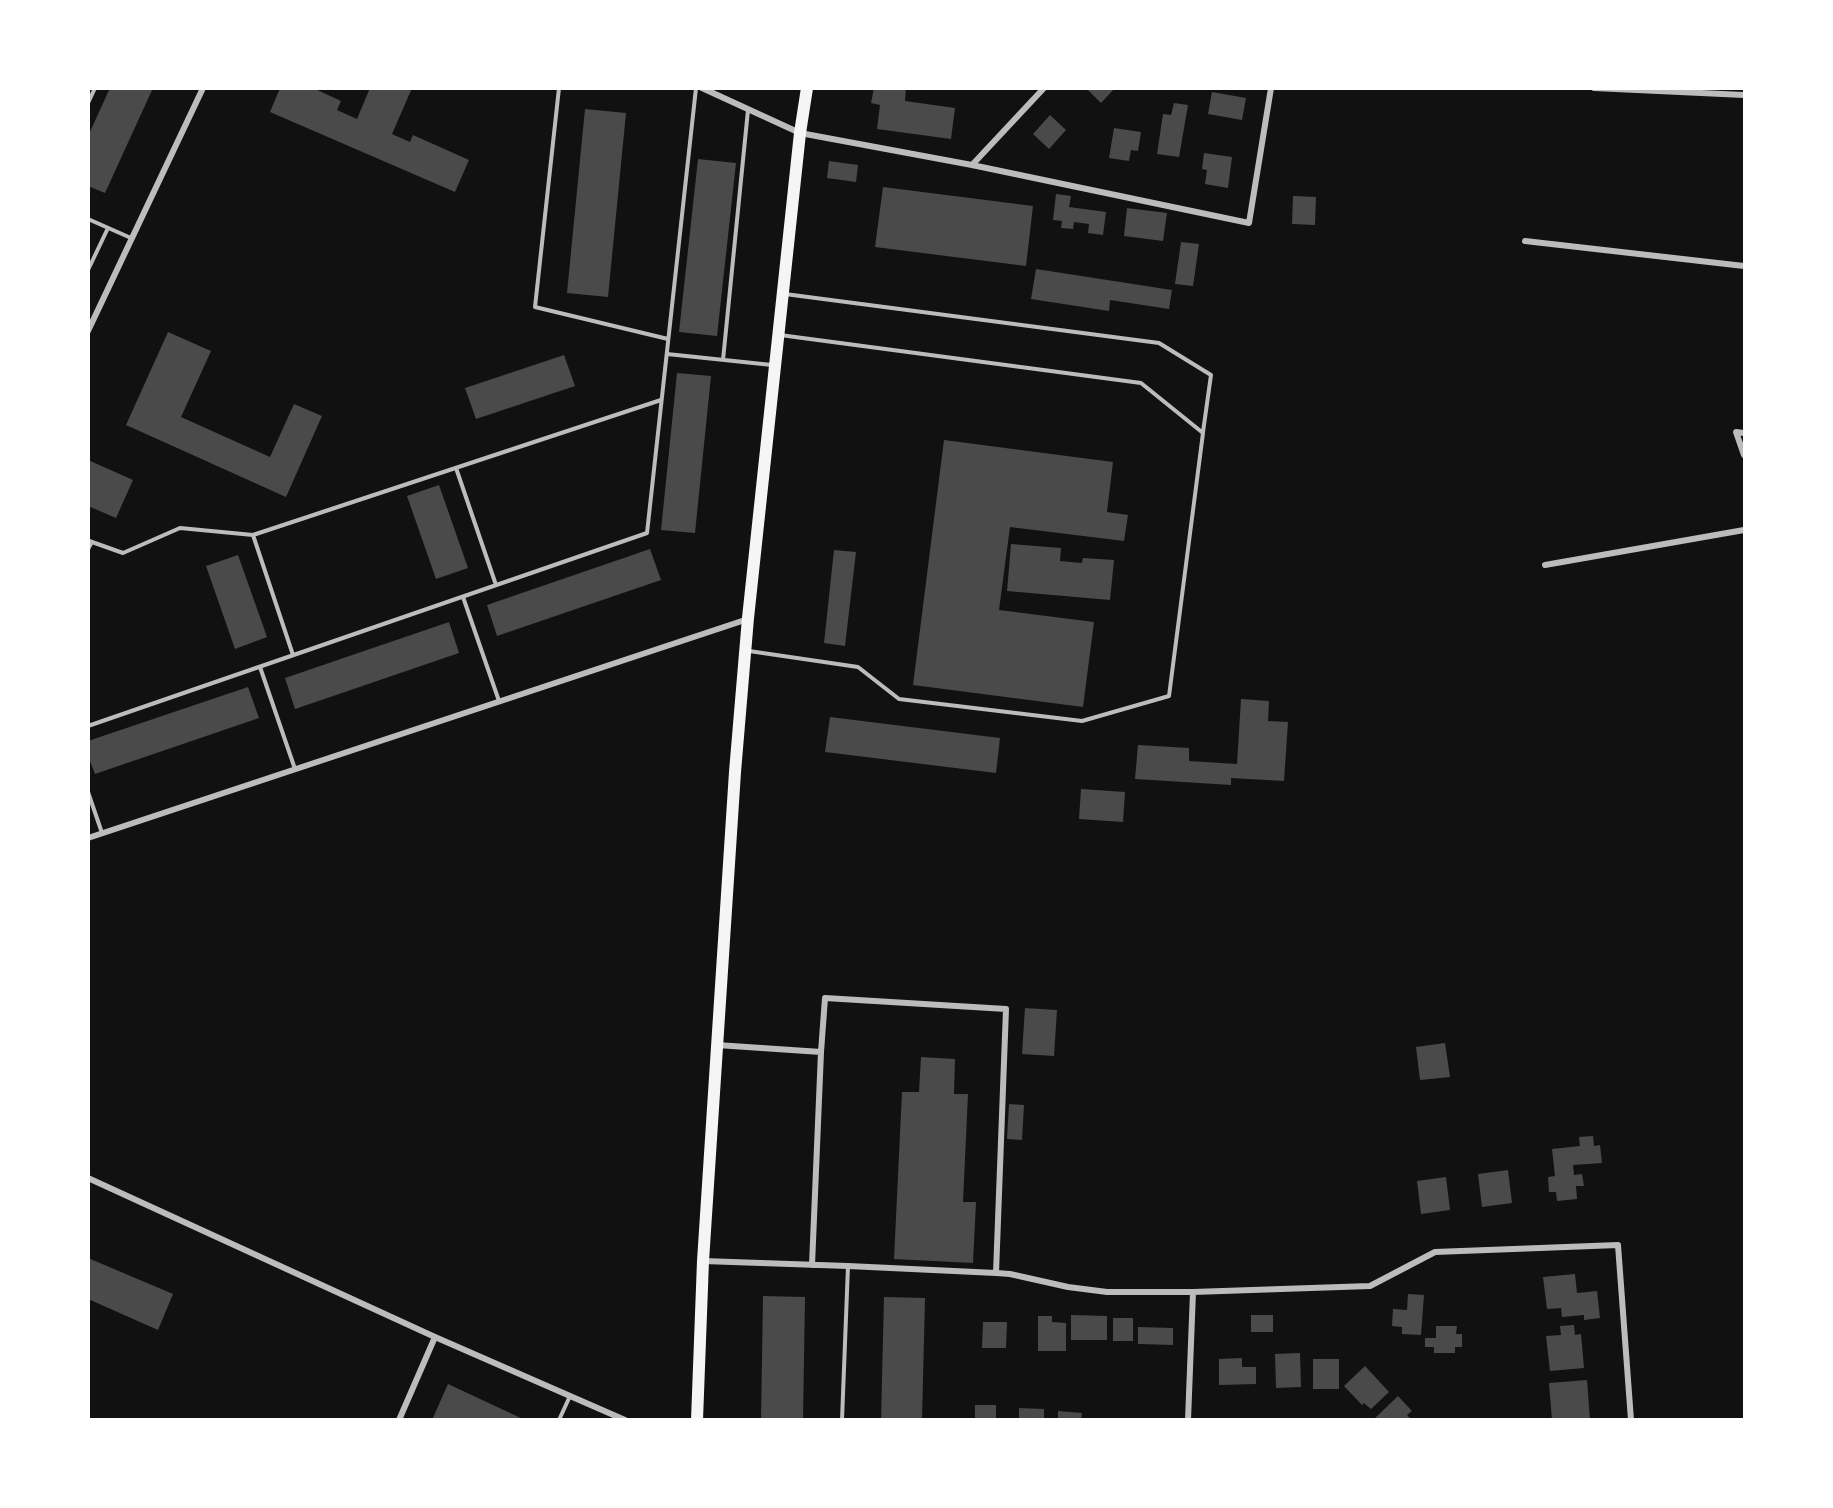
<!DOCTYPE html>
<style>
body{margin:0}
#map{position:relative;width:1833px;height:1508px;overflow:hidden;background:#111;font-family:Helvetica,sans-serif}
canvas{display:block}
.frame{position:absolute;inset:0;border:90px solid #fff;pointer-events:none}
</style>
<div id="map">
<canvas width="1833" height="1508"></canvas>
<div class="frame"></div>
</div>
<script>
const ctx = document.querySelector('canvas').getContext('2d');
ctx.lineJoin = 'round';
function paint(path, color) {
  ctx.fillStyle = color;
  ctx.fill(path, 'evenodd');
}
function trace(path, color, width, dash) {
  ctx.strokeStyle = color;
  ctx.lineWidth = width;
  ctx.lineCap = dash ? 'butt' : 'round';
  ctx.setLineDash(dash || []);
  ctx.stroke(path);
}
paint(new Path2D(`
 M110 88H153L105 193 88 186V136Z
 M280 88H313L341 101 337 110 357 119 370 88H412L392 134 410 142 413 135 469 160 455 192 270 112Z
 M874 88H906L905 101 955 108 951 139 877 129 880 105 871 103Z
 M1086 88H1115L1101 103Z
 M1212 92 1246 98 1242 120 1208 114Z
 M1174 103 1188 105 1179 157 1157 154 1163 114 1171 115Z
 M585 109 626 113 608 297 567 293Z
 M1050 115 1066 130 1049 149 1033 134Z
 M1114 128 1141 132 1138 151 1131 150 1129 161 1109 158Z
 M1204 153 1232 157 1228 188 1205 184 1207 170 1202 169Z
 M698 159 736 163 717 336 679 332Z
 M829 161 858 165 856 182 827 178Z
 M883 187 1033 206 1026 266 875 247Z
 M1056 194 1071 196 1069 207 1106 212 1103 235 1088 233 1089 224 1074 222 1073 229 1061 228 1062 221 1053 220Z
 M1293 196 1316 197 1315 225 1292 224Z
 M1127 208 1167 213 1163 241 1124 236Z
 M1181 242 1199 244 1193 286 1175 284Z
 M1036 269 1172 290 1169 309 1110 300 1109 311 1031 299Z
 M168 332 211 351 181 417 270 457 294 404 322 416 286 497 126 425Z
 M564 355 575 386 476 419 465 388Z
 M677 373 711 376 695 533 661 530Z
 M944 440 1113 462 1107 512 1128 515 1124 541 1010 527 999 610 1094 622 1083 707 913 685Z
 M88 460 133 480 116 518 88 506Z
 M439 485 468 568 436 579 407 496Z
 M1011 544 1061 548 1060 561 1082 563 1083 558 1114 560 1110 600 1007 591Z
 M650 549 661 580 497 636 487 605Z
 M834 550 856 552 845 646 824 643Z
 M238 555 267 637 235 649 206 566Z
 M449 622 459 653 295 709 285 678Z
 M248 687 259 718 95 774 88 756V741Z
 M1241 699 1269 701 1268 721 1288 722 1284 781 1231 778V785L1135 779 1138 745 1189 748V761L1237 764Z
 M830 717 1000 738 996 773 825 752Z
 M1081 789 1125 792 1123 822 1079 819Z
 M1025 1008 1057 1010 1054 1056 1022 1054Z
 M1445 1043 1450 1077 1420 1080 1416 1047Z
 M921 1057 955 1059 954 1094H968L963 1202H976L973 1263 894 1259 902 1092H919Z
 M1009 1104 1024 1105 1022 1140 1007 1139Z
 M1593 1136 1594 1146 1600 1145 1602 1163 1573 1165 1574 1175 1582 1174 1584 1186H1576L1577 1199 1557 1201 1556 1192H1549L1548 1177 1555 1176 1552 1149 1580 1146 1579 1137Z
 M1508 1170 1512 1203 1482 1207 1478 1174Z
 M1446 1177 1450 1210 1421 1214 1417 1181Z
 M88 1258 173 1294 158 1330 88 1299Z
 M1575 1274 1577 1293 1597 1291 1600 1318 1584 1320V1315L1562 1317 1561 1308 1547 1309 1543 1277Z
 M1408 1294 1424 1295 1421 1335 1402 1334V1327L1392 1326 1393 1309 1407 1310Z
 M763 1296 805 1297 803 1420H761Z
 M884 1297 925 1298 922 1420H881Z
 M1071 1315 1107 1316V1340H1071Z
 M1251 1315H1273V1332H1251Z
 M1038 1316H1052V1322L1066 1323V1351H1038Z
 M1113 1318H1133V1341H1113Z
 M983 1322H1007L1006 1348H982Z
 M1574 1325 1575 1335 1581 1334 1584 1368 1550 1371 1546 1336 1561 1335 1560 1326Z
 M1436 1326H1457L1456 1334H1462V1347H1455V1353H1434V1347H1425V1338H1436Z
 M1138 1327 1173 1328V1345L1138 1344Z
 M1300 1353 1301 1387 1276 1388 1275 1354Z
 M1242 1358V1367H1256V1384L1219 1385V1359Z
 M1313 1359H1339V1389H1313Z
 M1365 1366 1389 1392 1371 1409 1364 1403 1362 1405 1344 1386Z
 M1587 1380 1590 1420H1552L1549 1383Z
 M448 1384 525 1420H432Z
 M1398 1396 1412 1411 1407 1415 1412 1420H1373Z
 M975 1405H996V1420H975Z
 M1019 1408 1044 1409V1420H1019Z
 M1058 1411 1082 1413 1081 1420H1058Z`), '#4a4a4a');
trace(new Path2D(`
 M559 88 535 307 668 339
 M88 103 95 88
 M88 219 131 238
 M88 270 108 228
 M785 294 1159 343 1211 375 1203 432
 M667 354 772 365
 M723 360 748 110
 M456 468 496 585
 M253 535 293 655
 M88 540 92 542 88 549
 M92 542 123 553 180 528 253 535 661 400
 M463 597 499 701
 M749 651 858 667 899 699 1082 721 1169 696 1203 433 1141 383 780 335
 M260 667 295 769
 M88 726 647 533 696 88
 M88 792 102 833
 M559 1420 570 1396
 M842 1420 848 1266`), '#bcbcbc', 4);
trace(new Path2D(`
 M702 88 800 133 972 165 1249 223 1271 88
 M1594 88 1744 95
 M972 165 1044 88
 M1525 241 1744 266
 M88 331 203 88
 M1744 433 1736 432 1744 455
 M1545 565 1744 530
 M88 838 748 619
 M717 1045 821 1052 825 998 1006 1009 996 1273
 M88 1178 435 1337 625 1420
 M703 1261 848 1266 996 1273 1010 1274 1068 1287 1107 1292H1193L1370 1286 1435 1252 1618 1245 1631 1420
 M812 1265 821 1052
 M399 1420 435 1337
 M1188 1420 1193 1292`), '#bcbcbc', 6);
trace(new Path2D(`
 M697 1420 703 1261 735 772 748 618 800 133 807 88`), '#f5f5f5', 12);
</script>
